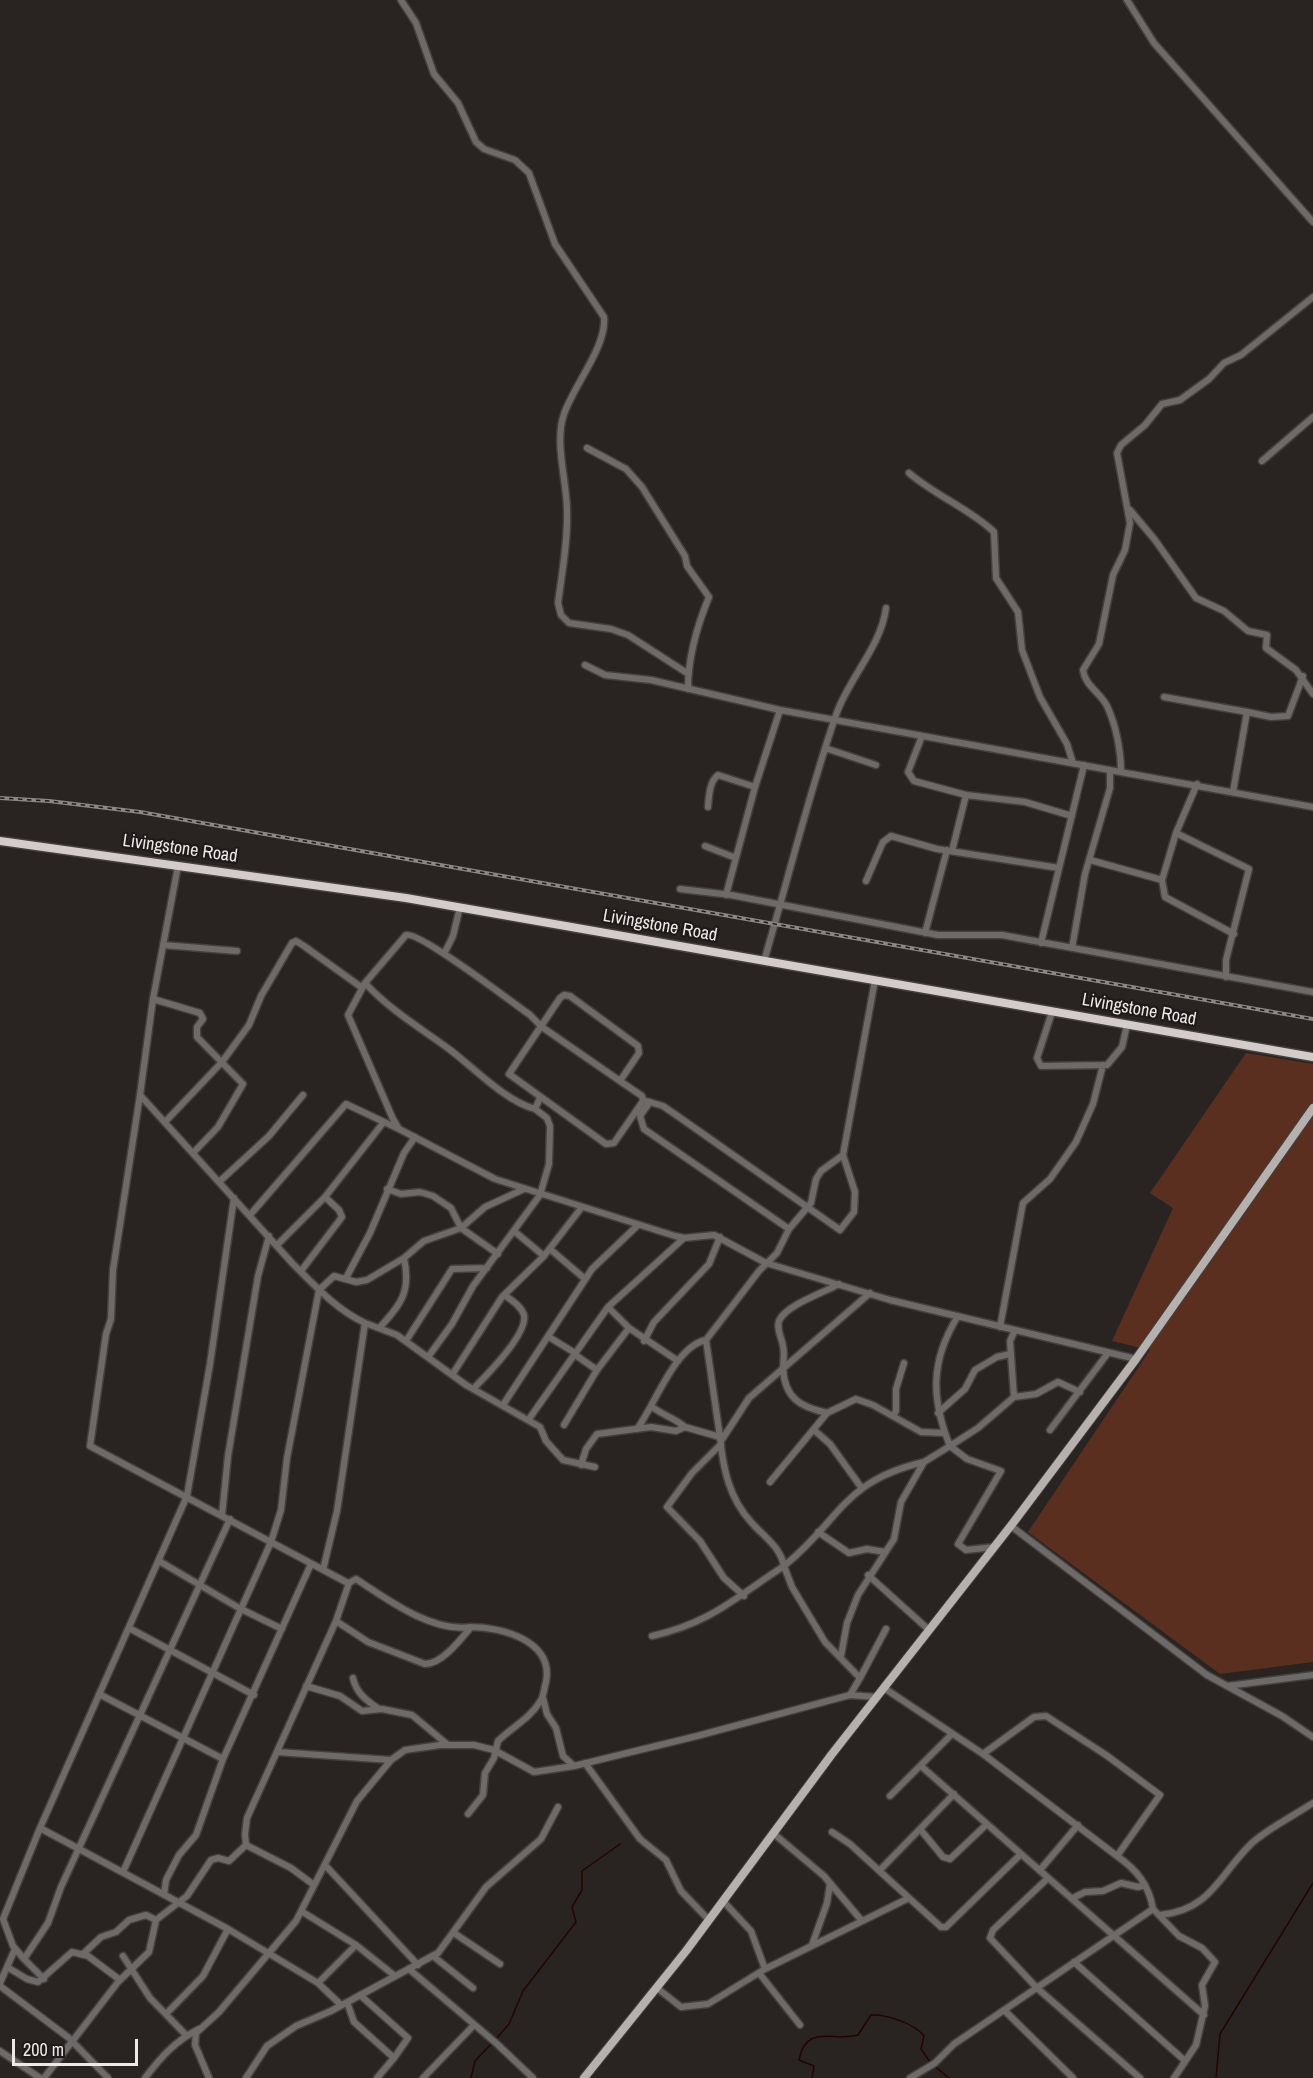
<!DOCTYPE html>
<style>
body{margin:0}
#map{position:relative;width:1313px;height:2078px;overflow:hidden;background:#292422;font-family:"Archivo Narrow",sans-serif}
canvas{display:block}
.scale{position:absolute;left:12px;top:2039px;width:126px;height:27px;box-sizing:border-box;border:3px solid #ede9e8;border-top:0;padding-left:8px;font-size:18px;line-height:21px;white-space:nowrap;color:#ede9e8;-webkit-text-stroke:4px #1f1a19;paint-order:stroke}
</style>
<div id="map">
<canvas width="1313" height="2078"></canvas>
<div class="scale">200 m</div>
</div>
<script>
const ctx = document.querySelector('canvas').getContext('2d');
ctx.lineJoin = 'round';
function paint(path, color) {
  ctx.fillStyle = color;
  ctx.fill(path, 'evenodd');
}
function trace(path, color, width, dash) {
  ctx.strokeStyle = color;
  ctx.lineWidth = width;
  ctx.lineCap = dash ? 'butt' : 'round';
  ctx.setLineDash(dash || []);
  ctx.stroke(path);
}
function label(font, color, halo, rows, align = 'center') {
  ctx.font = font + ' "Archivo Narrow",sans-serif';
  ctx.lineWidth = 4.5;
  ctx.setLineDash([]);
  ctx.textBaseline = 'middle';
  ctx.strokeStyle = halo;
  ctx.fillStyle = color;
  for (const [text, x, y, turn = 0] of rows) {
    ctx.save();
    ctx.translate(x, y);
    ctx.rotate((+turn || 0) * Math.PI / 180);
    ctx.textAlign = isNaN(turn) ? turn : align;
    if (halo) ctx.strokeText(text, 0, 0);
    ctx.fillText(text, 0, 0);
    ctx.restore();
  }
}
paint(new Path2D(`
 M1246 1053 1313 1064V1662L1220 1674 1028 1532 1150 1350 1112 1341 1173 1208 1150 1193Z`), '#5b2f20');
trace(new Path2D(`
 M495 2040 509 2024 523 1991 576 1922 572 1907 582 1890V1871L620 1844
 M933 2065 949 2078
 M471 2078 475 2061 492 2043
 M812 2078 814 2066 799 2060C806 2023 834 2042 858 2035L871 2015C887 2014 915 2024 924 2036L921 2049 930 2062
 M1216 2078 1220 2034 1313 1883`), '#250400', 1.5);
const minor = new Path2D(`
 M401 0 416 23 434 74 458 103 476 142 484 149 515 160 529 173 555 244 604 317C607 346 574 385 564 414 554 443 567 481 567 511 568 541 562 573 558 603L561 615 569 623 611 629 628 635 687 673
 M1127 0 1154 43 1313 222
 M587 448 626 469 642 487 685 556 687 566 709 597C697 626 688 657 688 689
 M1262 461 1313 417
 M909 473C936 496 970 509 994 532L996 578 1018 612 1022 650 1040 697 1067 744 1073 763
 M1130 510 1155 540 1196 598 1224 611 1248 631 1267 635 1266 648 1296 670 1313 694
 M585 665 605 675 651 680 780 710 1313 807
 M1164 697 1247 712 1233 792
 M1247 712 1271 717 1288 716 1303 676
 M922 736 908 772 914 781 966 795 1025 802 1072 816
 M825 748 876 765
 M1121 772C1121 751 1116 725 1107 706 1100 692 1085 686 1083 670L1099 644 1113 575 1125 550 1130 523 1117 453 1121 445 1145 425 1162 404 1180 400 1209 379 1224 363 1241 355 1313 297
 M708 807C709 797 709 782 718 775L755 787
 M1176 833 1249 869 1226 960V977
 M705 846 736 858
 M952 851 966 795
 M1090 860 1162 880 1176 833 1197 784
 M178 866 153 999 140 1095 293 1264C315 1286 337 1310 365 1323
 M1162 880 1165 897 1234 934
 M866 881 883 842 891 836 937 849 1059 868
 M680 889 731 895 938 935H1002L1313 992
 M726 895 755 787 780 710
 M925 933 947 850
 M1041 943 1084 765
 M163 945 237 951
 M1072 948 1085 874 1110 788V770
 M444 954 453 936 460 907
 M764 961C788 880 808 796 836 715 848 679 881 647 886 608
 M365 983 348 1015 393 1119 399 1129 495 1179 675 1236 684 1238 714 1235 766 1263 890 1300 1136 1359
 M153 999 200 1013 203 1019 197 1027V1037L243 1084 218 1127 193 1153
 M1052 1012 1037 1058 1041 1066 1107 1065 1122 1047 1127 1025
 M140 1095 113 1270 111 1319 106 1334 90 1446 346 1582 349 1583 356 1579C387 1599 432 1633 471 1627
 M643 1100 663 1106 679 1117 840 1230 854 1212 855 1192 843 1155 875 980
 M650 1102 640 1116 644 1129 789 1229
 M535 1109C505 1101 473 1067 449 1049 419 1027 390 1010 365 983L406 935C419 931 513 1003 530 1015L542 1027 620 1081 639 1053 638 1046 570 996 564 995 560 998 509 1074 606 1144 614 1143 643 1101 642 1096 620 1081
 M165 1122 222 1062 249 1025 261 996 292 943 296 941 304 946 361 987
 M219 1182 269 1136 303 1095
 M250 1215 346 1104 399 1129
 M514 1231 544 1256
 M278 1244 325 1197 383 1123
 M550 1249 585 1279
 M498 1254 461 1228 485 1207 524 1189
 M301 1271 342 1217 339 1210 325 1197
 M346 1278 370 1233 404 1153 415 1137
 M380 1327C402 1304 411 1290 404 1258
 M1000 1327 1023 1203 1050 1179 1076 1142 1093 1104 1103 1065
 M629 1328 608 1307 684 1238
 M549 1337 575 1353
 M406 1341 452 1269 487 1268
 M644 1341 654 1322 709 1264 720 1237
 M574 1354 597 1370
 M428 1357 452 1324 473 1286 540 1195 549 1164 550 1126 547 1118 535 1109 540 1098
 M452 1375 502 1297 544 1256 582 1207
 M473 1389C486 1376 528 1334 524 1315 521 1306 512 1300 504 1295
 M1014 1397 1036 1394 1058 1382 1080 1392
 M503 1405 592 1269 638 1225
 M651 1406C662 1415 673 1417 685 1427
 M827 1413C801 1407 785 1399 783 1369 783 1362 785 1354 783 1346 782 1339 775 1326 780 1319 789 1304 823 1293 839 1284
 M938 1413 965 1389 975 1370 997 1357 1010 1354
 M893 1416 896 1411V1389L904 1363
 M529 1419 608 1307
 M564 1425 597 1370 629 1328 678 1361
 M637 1429C655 1405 675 1346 706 1340
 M814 1430 830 1444 861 1487
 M1050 1430 1108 1353
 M720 1437C723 1468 729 1498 751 1522 763 1536 780 1546 784 1566 841 1520 842 1481 924 1462L901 1502 894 1539 858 1595 847 1623 841 1656
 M721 1441 749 1398 870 1293
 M721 1444 692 1473 667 1507 700 1541 724 1578 744 1596
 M924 1462 950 1446C931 1399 930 1361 958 1316
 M581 1465 586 1449 597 1434 651 1427 676 1431 685 1427 720 1437 706 1340 759 1271 777 1253 789 1229 811 1203 816 1179 821 1171 843 1155
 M770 1482 827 1413 856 1399 873 1405 921 1432 945 1433
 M222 1515 228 1456 258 1276 269 1236
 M1011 1526 1207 1675 1282 1716 1313 1737
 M818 1532 849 1553 867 1549 885 1552
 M994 1547 966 1550 958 1544 1001 1471 967 1459 950 1446 978 1428 1014 1397 1010 1341 1015 1330
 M159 1561 239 1608 282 1629
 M323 1570 337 1511 365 1323 397 1335 466 1385 540 1427 546 1441 563 1460 595 1467
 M868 1575 929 1630
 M336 1621 368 1642 425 1664C442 1664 461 1639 471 1627 502 1627 554 1641 546 1682 544 1688 544 1695 541 1700 530 1719 513 1726 498 1741L494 1758 485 1773 483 1795 468 1814
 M129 1628 254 1695
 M652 1636C711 1623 736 1597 784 1566L792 1587 825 1642 860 1678 850 1695
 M353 1678C356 1693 367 1701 379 1709
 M860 1678 886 1629
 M306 1686 340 1696 362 1711 382 1709 412 1715 448 1745
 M1227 1686 1313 1675
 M884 1688 983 1754 1117 1856 1160 1795 1106 1755 1046 1716 1034 1717 983 1754
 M99 1694 223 1759
 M543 1698 547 1714 556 1728 563 1756 574 1766
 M277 1752 391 1760
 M585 1763 640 1839 666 1860 681 1891 709 1920
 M921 1766 1204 2015
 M890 1796 952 1734
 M40 1828 187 1496 210 1364 234 1198
 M920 1829 943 1857 950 1859 987 1824
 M773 1833 824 1876 862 1921
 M246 1845 291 1868 314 1885
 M1117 1856C1137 1870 1149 1885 1153 1909
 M325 1865 418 1965
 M880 1870 954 1794
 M1040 1870 1078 1825
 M123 1872 271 1542 281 1510 287 1458 319 1290 334 1276 356 1282 367 1280 404 1258 424 1241 461 1228 451 1208 433 1196 420 1192 401 1194 387 1189
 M1047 1879 993 1930 990 1938 1037 1988 1140 2078
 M164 1895 166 1880 179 1855 196 1835 223 1759 311 1564
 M909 1898 941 1927H946L1021 1854
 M1073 1898 1085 1892 1103 1891 1121 1883 1138 1887 1145 1885
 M723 1901 751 1931 765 1969
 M1160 1915C1211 1910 1219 1875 1251 1844 1265 1830 1295 1815 1313 1803
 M228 1929 318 1983 356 1945 301 1911
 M454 1933 500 1964
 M356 1945 395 1976
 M812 1945 827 1903 830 1884
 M83 1954 101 1937 116 1932 129 1920 146 1915 156 1920 187 1896 211 1860 218 1858 229 1861 246 1845 245 1834 247 1818 336 1621 349 1583
 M123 1956 150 1998 186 2035
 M433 1956 473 1988
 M24 1959 13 1946 3 1919 40 1828 228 1929 203 1976 166 2014
 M1074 1962 1184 2060
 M7 1967 27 1979 38 1982 72 1952 88 1956 120 1980
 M409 1969 496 2043 533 2078
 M759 1973 800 2025
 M44 1979 24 1959 48 1923 61 1887 230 1519
 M0 1983 15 1949
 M318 1983 341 2005
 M0 1986 69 2038 108 2078
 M657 1988 681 2007 708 2004 765 1969 909 1898 850 1844 832 1832
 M347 2002 354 2022 394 2058 408 2038 360 1995
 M1005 2011 1073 2078
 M0 2051 40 2078
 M44 2078 118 1982 149 1952 156 1920
 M145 2078C161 2057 175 2041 199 2029
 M209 2078 195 2045 196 2033 219 2012 296 1921 357 1801 391 1760 405 1750 440 1745H474L494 1750 534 1772 574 1766 697 1736 850 1695 876 1697
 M246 2078 267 2046 296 2026 331 2011 438 1953 486 1887 541 1839 558 1807
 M377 2078 394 2058
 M423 2078 474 2025
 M910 2078 935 2063 954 2044 1153 1909 1179 1936 1202 1948 1215 1962 1202 1985 1205 2006 1196 2045 1174 2078`);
const major = new Path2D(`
 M584 2078 686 1951 832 1754 1013 1523 1136 1359 1313 1108`);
const highway = new Path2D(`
 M0 841 406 898 1313 1057`);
trace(minor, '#44403e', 9);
trace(major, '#44403e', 10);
trace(highway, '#44403e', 11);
trace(minor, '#6d6a69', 6);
trace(major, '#b6b0ae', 8);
trace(highway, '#d3ccca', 8);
const rail = new Path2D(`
 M0 798 49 801 140 812 1313 1019`);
trace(rail, '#8c8786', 4);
trace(rail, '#1f1a19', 1.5, [4.5]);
label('18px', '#ede9e8', '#1f1a19', [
 ["Livingstone Road",180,849,8],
 ["Livingstone Road",660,926,10],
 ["Livingstone Road",1139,1010,10]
]);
</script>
